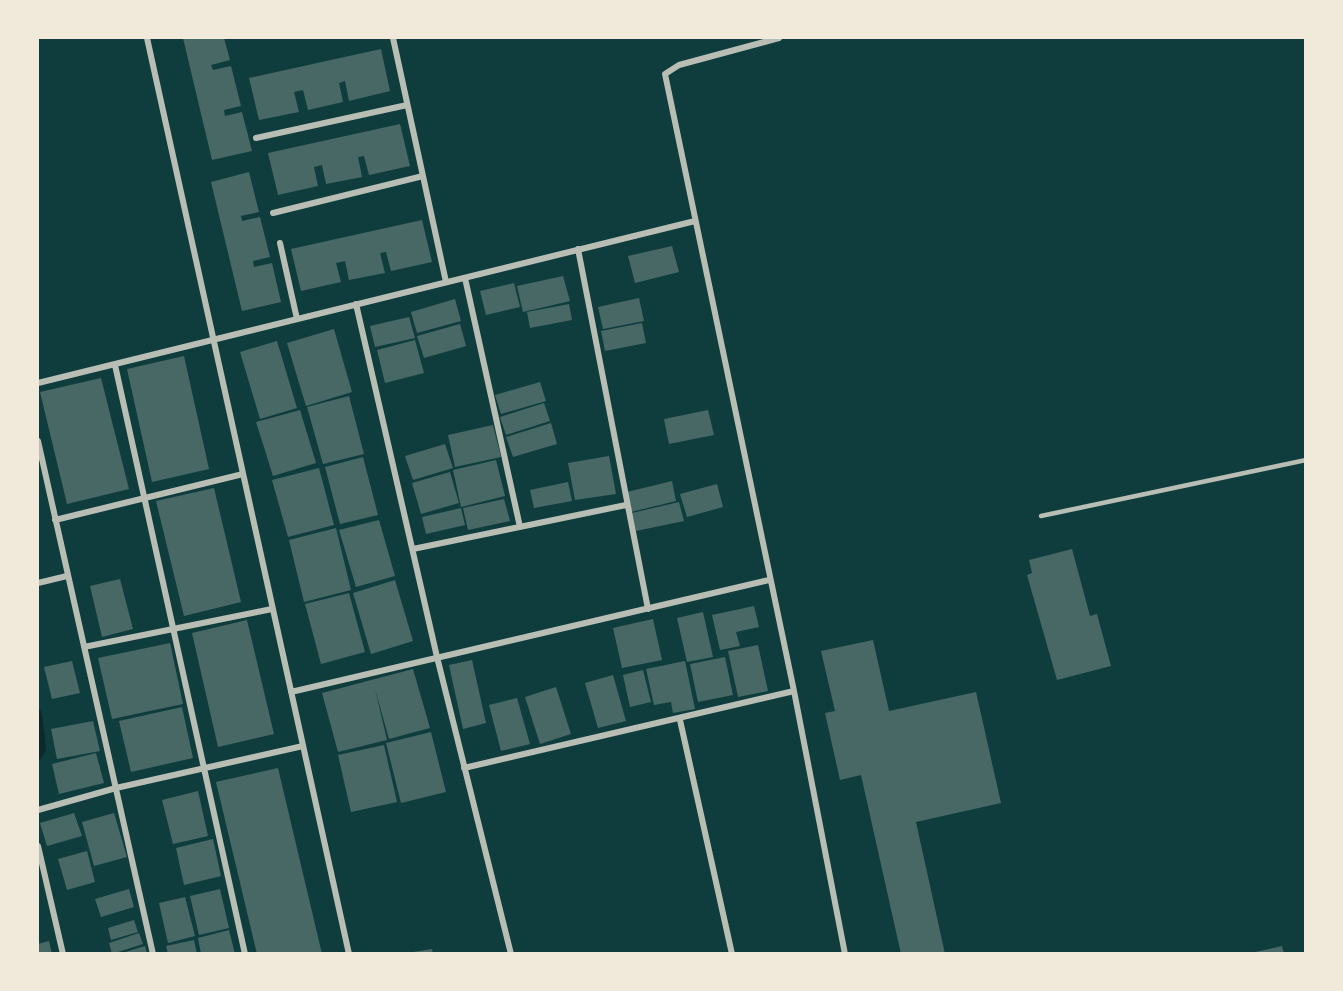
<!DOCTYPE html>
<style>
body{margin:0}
#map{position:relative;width:1343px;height:991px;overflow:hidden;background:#0f3d3e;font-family:Signika,sans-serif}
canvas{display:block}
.frame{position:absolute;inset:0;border:39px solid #f1e9da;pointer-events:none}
</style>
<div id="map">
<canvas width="1343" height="991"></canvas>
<div class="frame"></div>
</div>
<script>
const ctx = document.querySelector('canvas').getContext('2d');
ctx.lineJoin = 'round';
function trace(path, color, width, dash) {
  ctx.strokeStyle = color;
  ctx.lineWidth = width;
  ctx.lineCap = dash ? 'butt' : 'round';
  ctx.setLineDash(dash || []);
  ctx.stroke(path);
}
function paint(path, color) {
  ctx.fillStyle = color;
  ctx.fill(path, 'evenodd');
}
trace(new Path2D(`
 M38 714 42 749 38 756`), '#0a2a2b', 8);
paint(new Path2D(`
 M183 38H224L230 60 211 65 213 70 231 66 241 106 224 110 225 116 242 112 252 151 212 160Z
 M381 49 390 91 349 101 345 81 339 83 343 102 308 110 303 90 294 92 299 112 259 120 249 78Z
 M400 124 410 166 369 175 364 156 358 157 362 177 326 184 322 165 314 167 318 186 278 195 268 153Z
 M249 172 259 212 241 216 242 221 260 217 270 257 253 261 254 267 272 263 281 302 242 311 211 182Z
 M422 220 432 262 391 271 386 252 380 253 385 273 349 280 345 261 336 263 341 282 301 291 291 249Z
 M672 246 679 272 635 283 628 256Z
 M563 276 570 301 523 312 517 286Z
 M514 283 520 307 486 315 480 291Z
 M639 298 644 321 603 329 598 307Z
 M455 299 461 321 417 333 411 312Z
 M569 304 572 320 530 328 527 312Z
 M409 317 415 338 375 347 370 326Z
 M642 323 646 343 605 351 601 331Z
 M460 324 466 346 424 358 417 336Z
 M334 329 352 392 306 406 287 343Z
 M415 340 424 373 385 383 377 350Z
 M277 341 297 408 260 419 240 352Z
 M184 356 209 469 152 482 127 369Z
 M101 378 129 489 67 504 40 392Z
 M540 382 546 401 501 414 495 395Z
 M349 396 364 454 323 464 307 407Z
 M544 403 550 421 506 435 500 417Z
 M300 410 316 463 273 476 256 422Z
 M708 410 714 435 669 444 664 419Z
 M551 423 557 444 513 457 506 437Z
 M493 425 501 457 455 467 448 435Z
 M445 444 453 468 413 480 405 456Z
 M609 456 616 494 575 500 568 463Z
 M363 457 378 515 340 524 325 467Z
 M496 460 505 496 461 507 453 470Z
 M319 468 334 525 288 537 272 480Z
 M450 472 459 503 421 514 412 483Z
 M672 481 676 501 631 512 627 492Z
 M568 482 572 501 534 508 530 490Z
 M717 484 723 507 687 517 680 494Z
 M214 488 241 602 184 616 156 501Z
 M504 499 510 521 468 530 463 508Z
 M679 502 684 521 636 531 632 513Z
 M461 508 465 525 426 534 422 517Z
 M379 520 395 576 356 587 339 530Z
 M336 528 351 590 304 602 289 540Z
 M1072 549 1090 616 1097 614 1111 666 1057 680 1027 575 1032 573 1029 560Z
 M120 579 133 629 102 637 90 586Z
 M395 580 413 641 371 654 353 593Z
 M349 593 365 652 321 664 305 604Z
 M754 606 759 627 736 632 740 646 720 650 712 615Z
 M703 612 713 657 687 662 677 618Z
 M653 619 662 660 622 668 613 628Z
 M247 620 274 734 218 747 192 633Z
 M873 640 889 711 976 692 1001 803 916 822 945 954H901L861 775 840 780 825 713 835 711 821 651Z
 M170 643 183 704 112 719 98 658Z
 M758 645 768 691 738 697 728 651Z
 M725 657 733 695 698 702 690 664Z
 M472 660 486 723 463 729 449 665Z
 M72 661 80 693 52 699 44 667Z
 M685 661 695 709 673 713 671 702 654 705 646 669Z
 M413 669 430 728 389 739 375 689 387 740 338 752 322 693Z
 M643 670 651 702 630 707 623 675Z
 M613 675 626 721 598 728 585 683Z
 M556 687 571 734 540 744 525 697Z
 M517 698 530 744 501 751 489 705Z
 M182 707 193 758 131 772 119 721Z
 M93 721 100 751 57 759 51 729Z
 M431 732 446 792 401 803 386 743Z
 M384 745 397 802 351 812 338 755Z
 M96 753 104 783 59 794 52 764Z
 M278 768 322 954H257L216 782Z
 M198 791 208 836 173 844 162 800Z
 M74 813 82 836 47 846 40 823Z
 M114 813 127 857 94 866 82 822Z
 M213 839 221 876 184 885 176 848Z
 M87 851 95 882 67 890 58 859Z
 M129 889 134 907 101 917 95 899Z
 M220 889 229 928 199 935 190 896Z
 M185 897 195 936 168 943 159 903Z
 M134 920 138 932 111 940 108 928Z
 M229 930 235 954H201L198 938Z
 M139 933 143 944 112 954 109 943Z
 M194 940 197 954H168L166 946Z
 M49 941 52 954H38V944Z
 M145 946 147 954H122V953Z
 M1282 946 1284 954H1251V953Z
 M432 949 433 954H413V952Z`), '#486865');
trace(new Path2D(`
 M1041 516 1306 460`), '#b8beb3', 4.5);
trace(new Path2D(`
 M147 38 349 954
 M393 38 446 282
 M779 38 679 65 665 74 794 691 845 954
 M256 138 407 105
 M273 213 423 176
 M280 243 297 319
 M578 249 648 609
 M465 278 520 527
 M356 304 437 657 511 954
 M115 365 245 954
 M38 383 695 221
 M38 441 153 954
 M55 520 243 474
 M413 549 626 505
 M38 583 67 576
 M84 647 272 609
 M291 692 769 580
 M680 720 732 954
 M464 768 794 691
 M38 810 116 788 303 746
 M38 846 63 954`), '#b8beb3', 6);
</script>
